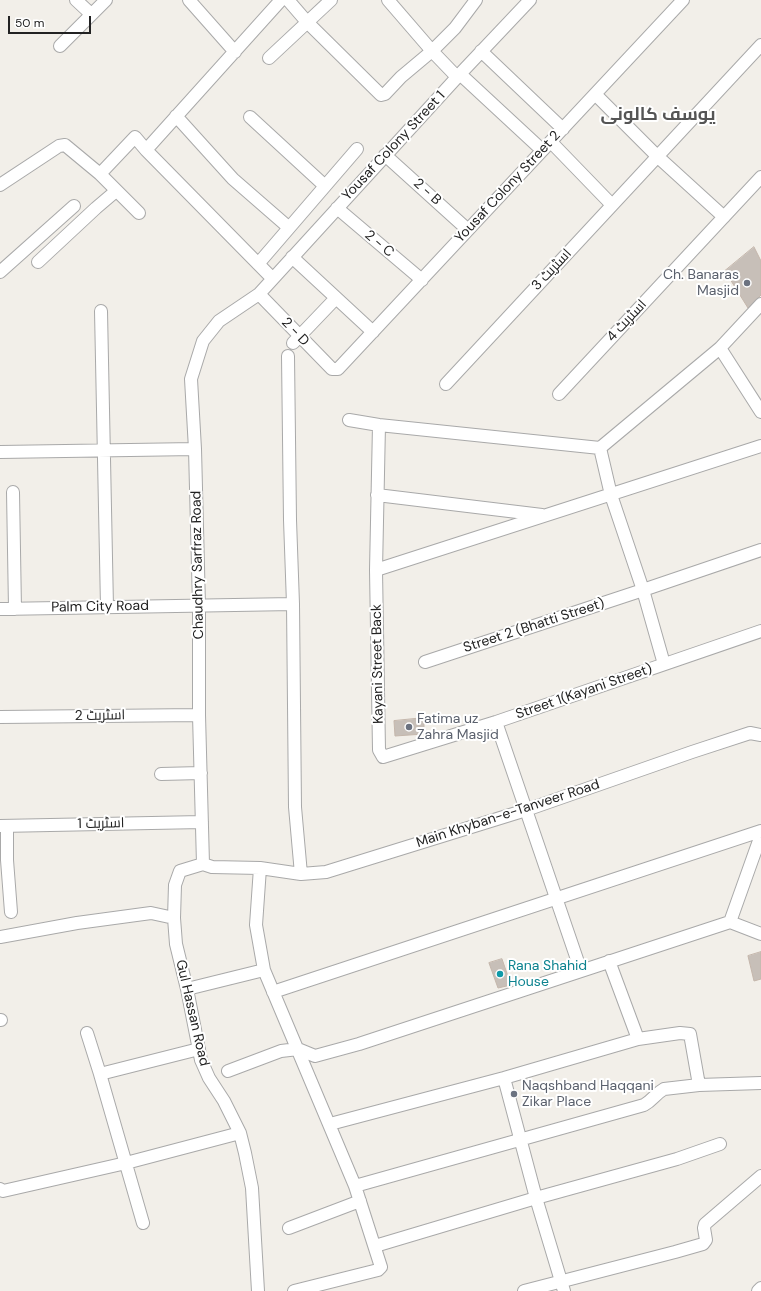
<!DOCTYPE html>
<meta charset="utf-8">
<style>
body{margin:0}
#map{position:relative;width:761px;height:1291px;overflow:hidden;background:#f2efe9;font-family:"DM Sans",sans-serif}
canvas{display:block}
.scale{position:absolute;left:8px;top:16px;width:83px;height:18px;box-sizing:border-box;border:2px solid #222;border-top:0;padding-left:5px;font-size:12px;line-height:14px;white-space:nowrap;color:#222;-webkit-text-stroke:3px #fff;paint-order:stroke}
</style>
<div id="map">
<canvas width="761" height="1291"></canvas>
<div class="scale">50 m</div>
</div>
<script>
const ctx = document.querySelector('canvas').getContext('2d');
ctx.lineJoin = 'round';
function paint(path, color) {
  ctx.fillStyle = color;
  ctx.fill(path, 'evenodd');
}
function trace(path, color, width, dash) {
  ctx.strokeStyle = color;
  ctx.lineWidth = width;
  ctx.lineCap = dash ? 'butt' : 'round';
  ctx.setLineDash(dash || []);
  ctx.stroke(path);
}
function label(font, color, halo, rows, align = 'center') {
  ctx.font = font + ' "DM Sans",Cairo,sans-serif';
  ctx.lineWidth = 4;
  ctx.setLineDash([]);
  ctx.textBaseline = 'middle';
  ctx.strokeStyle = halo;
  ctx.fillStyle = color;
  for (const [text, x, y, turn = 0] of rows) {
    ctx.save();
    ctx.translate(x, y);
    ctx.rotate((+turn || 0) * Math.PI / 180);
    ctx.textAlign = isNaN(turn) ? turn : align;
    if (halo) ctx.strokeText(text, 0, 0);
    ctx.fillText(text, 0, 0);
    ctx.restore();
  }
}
const building = new Path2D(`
 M754 247 761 261V295L748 308 725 271Z
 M424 718V734L395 736 394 721Z
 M761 952V979L754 981 748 956Z
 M502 959 511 985 498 988 489 963Z`);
paint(building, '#c7bfb8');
trace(building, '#c4b6ab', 1);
const street = new Path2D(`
 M76 0 91 14
 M189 0 235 52
 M288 0 307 22 381 95 385 94 401 77 432 51 455 28 476 0
 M388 0 432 51 457 77
 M60 46 106 0
 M481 51 563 129
 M269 58 331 0
 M460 74 542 150
 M595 94 657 156 724 217
 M176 116 233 179 287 226
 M250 117 325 186
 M551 142 612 205
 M146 150 281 0
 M385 155 468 230
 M100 174 135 137 146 150 272 278
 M0 185 59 146 65 145 100 174 139 213
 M337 208 422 280
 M292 257 373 332
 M38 262 96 208 116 191
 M258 264 357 149
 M0 272 74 206
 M259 294 332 369H338L683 0
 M101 311 107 607
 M293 343 336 298
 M720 348 761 412
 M288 356 290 520 293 604 295 807 301 874
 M446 384 761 45
 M559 394 761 177
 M349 420 379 425 600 448 720 348 761 304
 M379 425 376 570 761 446
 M600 448 611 495 643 590 664 664
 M0 452 195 449
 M13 492 15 609
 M377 495 542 515
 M376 570 379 750 383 757 496 722 761 631
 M0 609 293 604
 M425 662 643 590 761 550
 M0 717 199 715
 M496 722 581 971
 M161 774 201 773
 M0 826 202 822
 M7 826V860L11 912
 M203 864 199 715V606L195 449 191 379 203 341 219 321 259 294 460 74 530 0
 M203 864 212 867 260 868 301 874 326 872 526 810 692 752 750 733 761 735
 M203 864 180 871 175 885 174 918 176 944 187 989 201 1060 209 1078 224 1101 240 1133 245 1153 252 1188 258 1291
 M260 868 256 925 264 970 355 1186 381 1267 378 1270 294 1291
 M730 922 761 835
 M0 937 77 923 151 913 174 918
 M609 961 638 1039
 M187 989 264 970
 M273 992 761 831
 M0 1020H1
 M87 1033 100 1074 199 1049
 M228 1071 281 1051 298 1049 315 1056 359 1044 730 922 761 934
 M100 1074 143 1223
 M504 1078 536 1198 564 1291
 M330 1124 504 1078 638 1039 680 1033 690 1034 699 1085
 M355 1186 644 1105C653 1100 655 1094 664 1089L699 1085 761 1083
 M0 1189 3 1191 126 1163 240 1133
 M289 1228 360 1201
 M375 1246 536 1198 677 1159 720 1144
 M524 1291 675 1252 703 1244 706 1240 704 1228 705 1224 761 1176
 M758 1291 761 1288`);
trace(street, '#a9a9a9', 14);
trace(street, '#fff', 12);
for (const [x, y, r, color] of [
 [747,283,4,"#6b7280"],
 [409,727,4,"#6b7280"],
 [500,974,4,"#0f9aa8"],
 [514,1094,4,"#6b7280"]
]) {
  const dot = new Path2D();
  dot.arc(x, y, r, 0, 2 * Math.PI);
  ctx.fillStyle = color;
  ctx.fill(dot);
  trace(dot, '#fff', 1.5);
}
label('14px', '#222', '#fff', [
 ["Yousaf Colony Street 1",394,146,-47],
 ["Yousaf Colony Street 2",508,187,-47],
 ["2 - B",427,192,42],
 ["2 - C",379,244,40],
 ["اسٹریٹ 3",552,270,-47],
 ["اسٹریٹ 4",627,321,-47],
 ["2 - D",295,332,46],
 ["Chaudhry Sarfraz Road",198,565,-91],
 ["Palm City Road",100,607,-1],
 ["Street 2 (Bhatti Street)",534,626,-18],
 ["Kayani Street Back",378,664,-91],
 ["Street 1(Kayani Street)",584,692,-19],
 ["اسٹریٹ 2",100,716,-1],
 ["Main Khyban-e-Tanveer Road",508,814,-18],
 ["اسٹریٹ 1",101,824,-1],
 ["Gul Hassan Road",192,1013,77]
]);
label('14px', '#5b616d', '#fff', [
 ["Ch. Banaras",739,275,"right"],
 ["Masjid",739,291,"right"],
 ["Fatima uz",417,719],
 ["Zahra Masjid",417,735],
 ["Naqshband Haqqani",522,1086],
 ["Zikar Place",522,1102]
], 'left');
label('14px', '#0d838f', '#fff', [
 ["Rana Shahid",508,966],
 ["House",508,982]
], 'left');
label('bold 18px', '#555', '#fff', [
 ["یوسف کالونی",658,115]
]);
</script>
